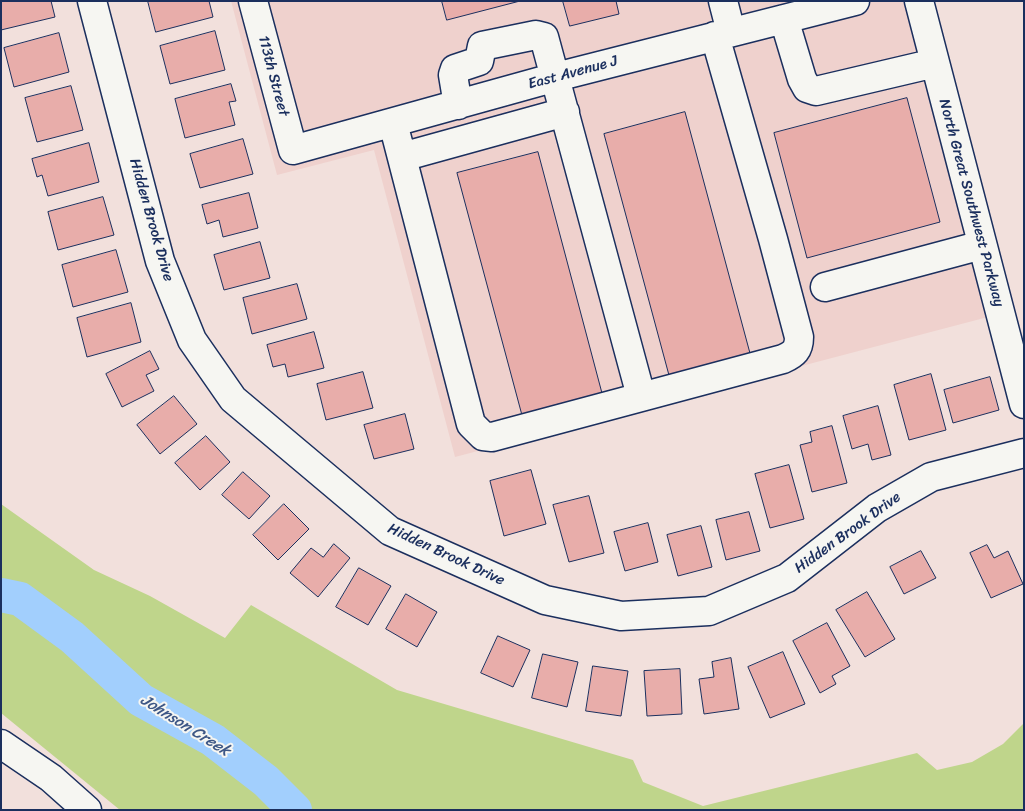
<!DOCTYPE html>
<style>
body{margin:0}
#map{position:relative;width:1025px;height:811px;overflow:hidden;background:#f2e0dc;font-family:Sriracha,sans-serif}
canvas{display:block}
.frame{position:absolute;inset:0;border:2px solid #1b2f5e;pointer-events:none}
</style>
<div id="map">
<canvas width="1025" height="811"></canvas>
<div class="frame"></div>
</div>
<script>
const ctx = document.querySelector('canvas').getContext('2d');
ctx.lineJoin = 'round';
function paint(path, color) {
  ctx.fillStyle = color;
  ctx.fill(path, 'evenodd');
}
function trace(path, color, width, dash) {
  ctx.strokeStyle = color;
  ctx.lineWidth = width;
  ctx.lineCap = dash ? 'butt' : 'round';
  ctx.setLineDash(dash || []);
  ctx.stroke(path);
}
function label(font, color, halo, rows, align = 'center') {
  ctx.font = font + ' Sriracha,sans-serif';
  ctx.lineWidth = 4;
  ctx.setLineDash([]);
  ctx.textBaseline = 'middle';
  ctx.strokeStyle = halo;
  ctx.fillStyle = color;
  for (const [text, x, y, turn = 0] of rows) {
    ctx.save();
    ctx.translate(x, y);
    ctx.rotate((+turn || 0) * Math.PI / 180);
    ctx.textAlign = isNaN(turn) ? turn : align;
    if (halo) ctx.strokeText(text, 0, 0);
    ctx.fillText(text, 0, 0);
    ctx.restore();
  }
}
paint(new Path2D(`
 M231 1H905L988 317 455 457 374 150 277 175Z`), '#efd1cd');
paint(new Path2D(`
 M1 504 94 570 150 596 225 638 251 605 397 690 633 760 643 782 703 806 917 753 937 770 972 762 1003 744 1024 723V810H120L1 713Z`), '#bfd58b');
trace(new Path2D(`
 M1 595 20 599 72 637 141 700 213 740 266 781 295 810`), '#a2cffd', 34);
const building = new Path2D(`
 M1 1H51L55 17 1 30Z
 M148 1H209L213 17 156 32Z
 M442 1H520L447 20Z
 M563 1H616L619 14 570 26Z
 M215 31 225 70 170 84 160 46Z
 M59 33 69 72 14 87 4 48Z
 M231 84 236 101 229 102 235 125 185 138 175 99Z
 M71 86 83 130 37 142 25 98Z
 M907 98 940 222 807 258 774 133Z
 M685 112 751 357 670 379 604 134Z
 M243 139 253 174 200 188 190 154Z
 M89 143 99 182 48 196 42 175 37 177 32 159Z
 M538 152 603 397 523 419 457 173Z
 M249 193 258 228 223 237 219 220 207 224 202 205Z
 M103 197 114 235 58 250 48 212Z
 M260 242 270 278 224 290 214 255Z
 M116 250 128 292 73 307 62 265Z
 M297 284 307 319 252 334 243 298Z
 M131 303 141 342 87 357 77 318Z
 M314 332 324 368 288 377 285 364 273 367 267 345Z
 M150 351 159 369 146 375 154 391 122 407 106 374Z
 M363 372 373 408 326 420 317 384Z
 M931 374 946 430 909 440 894 385Z
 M990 377 999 410 953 423 944 390Z
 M174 396 197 424 160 454 137 425Z
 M878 406 891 455 872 460 868 444 852 449 843 416Z
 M405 414 414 449 374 459 364 425Z
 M832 426 847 483 812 492 800 445 812 442 810 432Z
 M206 436 230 462 200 490 175 463Z
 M789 465 804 519 770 528 755 474Z
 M531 470 546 524 504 536 490 481Z
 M243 472 270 496 249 519 222 495Z
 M589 496 604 553 569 562 553 505Z
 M284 504 309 529 278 560 253 535Z
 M749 512 760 551 726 560 716 520Z
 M648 523 658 562 625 571 614 532Z
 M701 526 712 567 678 576 667 535Z
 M334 544 350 558 318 597 290 573 311 548 323 557Z
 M987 545 994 558 1008 551 1023 584 991 598 970 553Z
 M921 551 936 578 904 594 890 567Z
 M359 568 391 586 368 625 336 607Z
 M867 592 895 639 865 657 836 610Z
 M406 594 437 612 417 647 386 629Z
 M827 623 850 666 832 676 836 684 820 693 793 641Z
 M498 636 530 650 513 687 481 673Z
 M783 652 805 704 770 718 748 667Z
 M543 654 578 662 567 707 532 698Z
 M731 658 739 709 704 714 699 679 714 677 712 662Z
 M593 666 628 671 621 716 586 711Z
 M680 669 682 714 647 716 644 671Z`);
paint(building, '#e8adaa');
trace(building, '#1b2f5e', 1);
const minor = new Path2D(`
 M92 1 160 261 192 340 233 399 390 531 545 600 621 616 709 611 787 578 877 508 931 477 1024 453
 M253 1 293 150 556 77 855 1
 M723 1 731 32
 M919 1 1024 404
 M784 19 802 79 807 88 816 91 935 63
 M458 105 453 75 455 69 479 61 482 46 536 35 544 37 641 396
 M393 123 471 424 483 436 492 437 783 359C794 354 799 350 799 337L773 239 715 36
 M402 157 565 112
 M825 287 982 245
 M1 744 51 778 87 810`);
trace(minor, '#1b2f5e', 31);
trace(minor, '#f6f6f2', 28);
label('15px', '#1b2f5e', '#f6f6f2', [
 ["East Avenue J",573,73,-15],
 ["113th Street",273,76,75],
 ["North Great Southwest Parkway",971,203,75],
 ["Hidden Brook Drive",151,220,74],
 ["Hidden Brook Drive",848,533,-36],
 ["Hidden Brook Drive",446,555,25]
]);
label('italic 16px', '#3d5786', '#f6f6f2', [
 ["Johnson Creek",185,726,32]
]);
</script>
